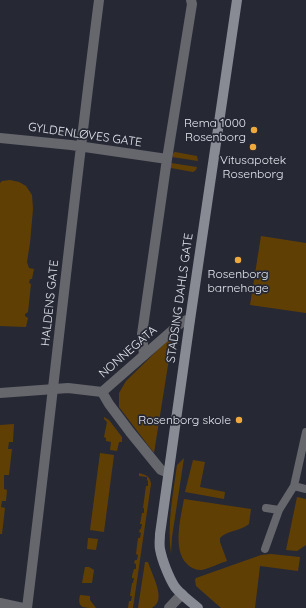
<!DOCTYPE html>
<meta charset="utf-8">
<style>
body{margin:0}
canvas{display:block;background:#262834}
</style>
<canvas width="306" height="608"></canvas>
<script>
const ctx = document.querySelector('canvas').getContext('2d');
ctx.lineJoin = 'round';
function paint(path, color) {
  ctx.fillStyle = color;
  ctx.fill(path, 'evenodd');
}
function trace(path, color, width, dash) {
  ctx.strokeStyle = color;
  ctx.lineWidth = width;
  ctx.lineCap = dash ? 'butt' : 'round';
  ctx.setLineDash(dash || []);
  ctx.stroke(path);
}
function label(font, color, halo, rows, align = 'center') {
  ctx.font = font + ' Quicksand,sans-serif';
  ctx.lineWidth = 3.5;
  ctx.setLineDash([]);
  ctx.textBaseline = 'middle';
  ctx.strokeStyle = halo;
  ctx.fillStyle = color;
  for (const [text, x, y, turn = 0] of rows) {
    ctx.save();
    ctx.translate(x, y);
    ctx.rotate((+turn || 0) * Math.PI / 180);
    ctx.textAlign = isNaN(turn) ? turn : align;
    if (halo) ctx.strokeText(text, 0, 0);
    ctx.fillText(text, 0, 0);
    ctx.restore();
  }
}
paint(new Path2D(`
 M175 152 197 156 198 161 172 157 173 153Z
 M171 163 197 167 196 170 193 172 171 168Z
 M10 180 19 182 26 186 32 195 33 209 30 243 27 262 29 268 34 269 32 279H30L29 283 31 284 28 312 25 314V316L28 318 26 327 0 326V183L2 181Z
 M261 236 306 243V313L250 305Z
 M168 340H172L154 453 119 407V393L126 381Z
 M104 417 109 420 122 437V442H119L117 451 110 450 111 442 106 441V438L104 437 107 422 104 419Z
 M14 424 13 442H9L8 449H12L9 475H4V489L7 490 6 501H2L1 507 5 508 2 534H0V425Z
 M100 453 114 455 104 532 90 530Z
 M184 458 172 537 171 554C167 524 173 494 177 465Z
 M193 460 205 462 200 487 225 492 224 499 185 492Z
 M139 473C146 475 150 476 151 484L133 608H128L129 601H131L132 596H130L132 583H133L134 578H132V576L134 569H136V564L134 563 135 560H137L138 555 136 554 138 538H140L141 533 139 532 140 529H141L142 524H140L142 513H144V508H143L146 486H148V481L147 480V477L139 476Z
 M297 497 306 499V545L297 551 286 550Z
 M184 499 251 509 249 524C241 531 227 530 220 538V542L227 561C220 563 208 569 201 570 196 570 191 568 187 564 172 549 181 517 184 499Z
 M88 538 98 539 96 550 87 549Z
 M271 554 300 557 298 571 260 566 255 608H221L196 586 195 580 196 578 261 555Z
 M145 562H148C151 572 163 594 157 603 156 605 153 607 152 608H138Z
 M85 567H89L94 570 92 583H82Z
 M80 595 90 596V600L96 608C83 608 77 608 80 595Z`), '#603f05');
trace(new Path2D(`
 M294 486 306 489
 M266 508 279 510
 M265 549 279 510 294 486 306 432`), '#66676d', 8);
trace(new Path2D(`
 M0 138 71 145 167 159
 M144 355 142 334 167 159 192 4 191 0
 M0 603 23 608
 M27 608C52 406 73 202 99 0
 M169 608 182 594`), '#66676d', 10);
trace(new Path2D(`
 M102 392 109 404 130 432 156 464 161 470 168 473
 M0 393 68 388 102 392 182 322 187 320H190`), '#66676d', 10);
trace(new Path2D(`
 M198 608C190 601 181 595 175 587 169 578 162 560 160 549 159 544 160 539 160 534L190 320 237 0`), '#888a94', 10);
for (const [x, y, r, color] of [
 [254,130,4,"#eea83c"],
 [253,147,4,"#eea83c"],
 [238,260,4,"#eea83c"],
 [239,420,4,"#eea83c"]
]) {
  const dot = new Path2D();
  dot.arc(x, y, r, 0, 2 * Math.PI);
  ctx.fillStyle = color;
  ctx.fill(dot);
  trace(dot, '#262834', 1.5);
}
label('12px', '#e5e7ef', '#262834', [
 ["Rema 1000",246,123],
 ["Rosenborg",246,137],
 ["Vitusapotek",253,160,"center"],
 ["Rosenborg",253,174,"center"],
 ["Rosenborg",238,274,"center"],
 ["barnehage",238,288,"center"],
 ["Rosenborg skole",231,420]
], 'right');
label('12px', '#e5e7ef', '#262834', [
 ["GYLDENLØVES GATE",85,135,8],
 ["STADSING DAHLS GATE",180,298,-82],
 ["HALDENS GATE",50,303,-84],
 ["NONNEGATA",128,352,-41]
]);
</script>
